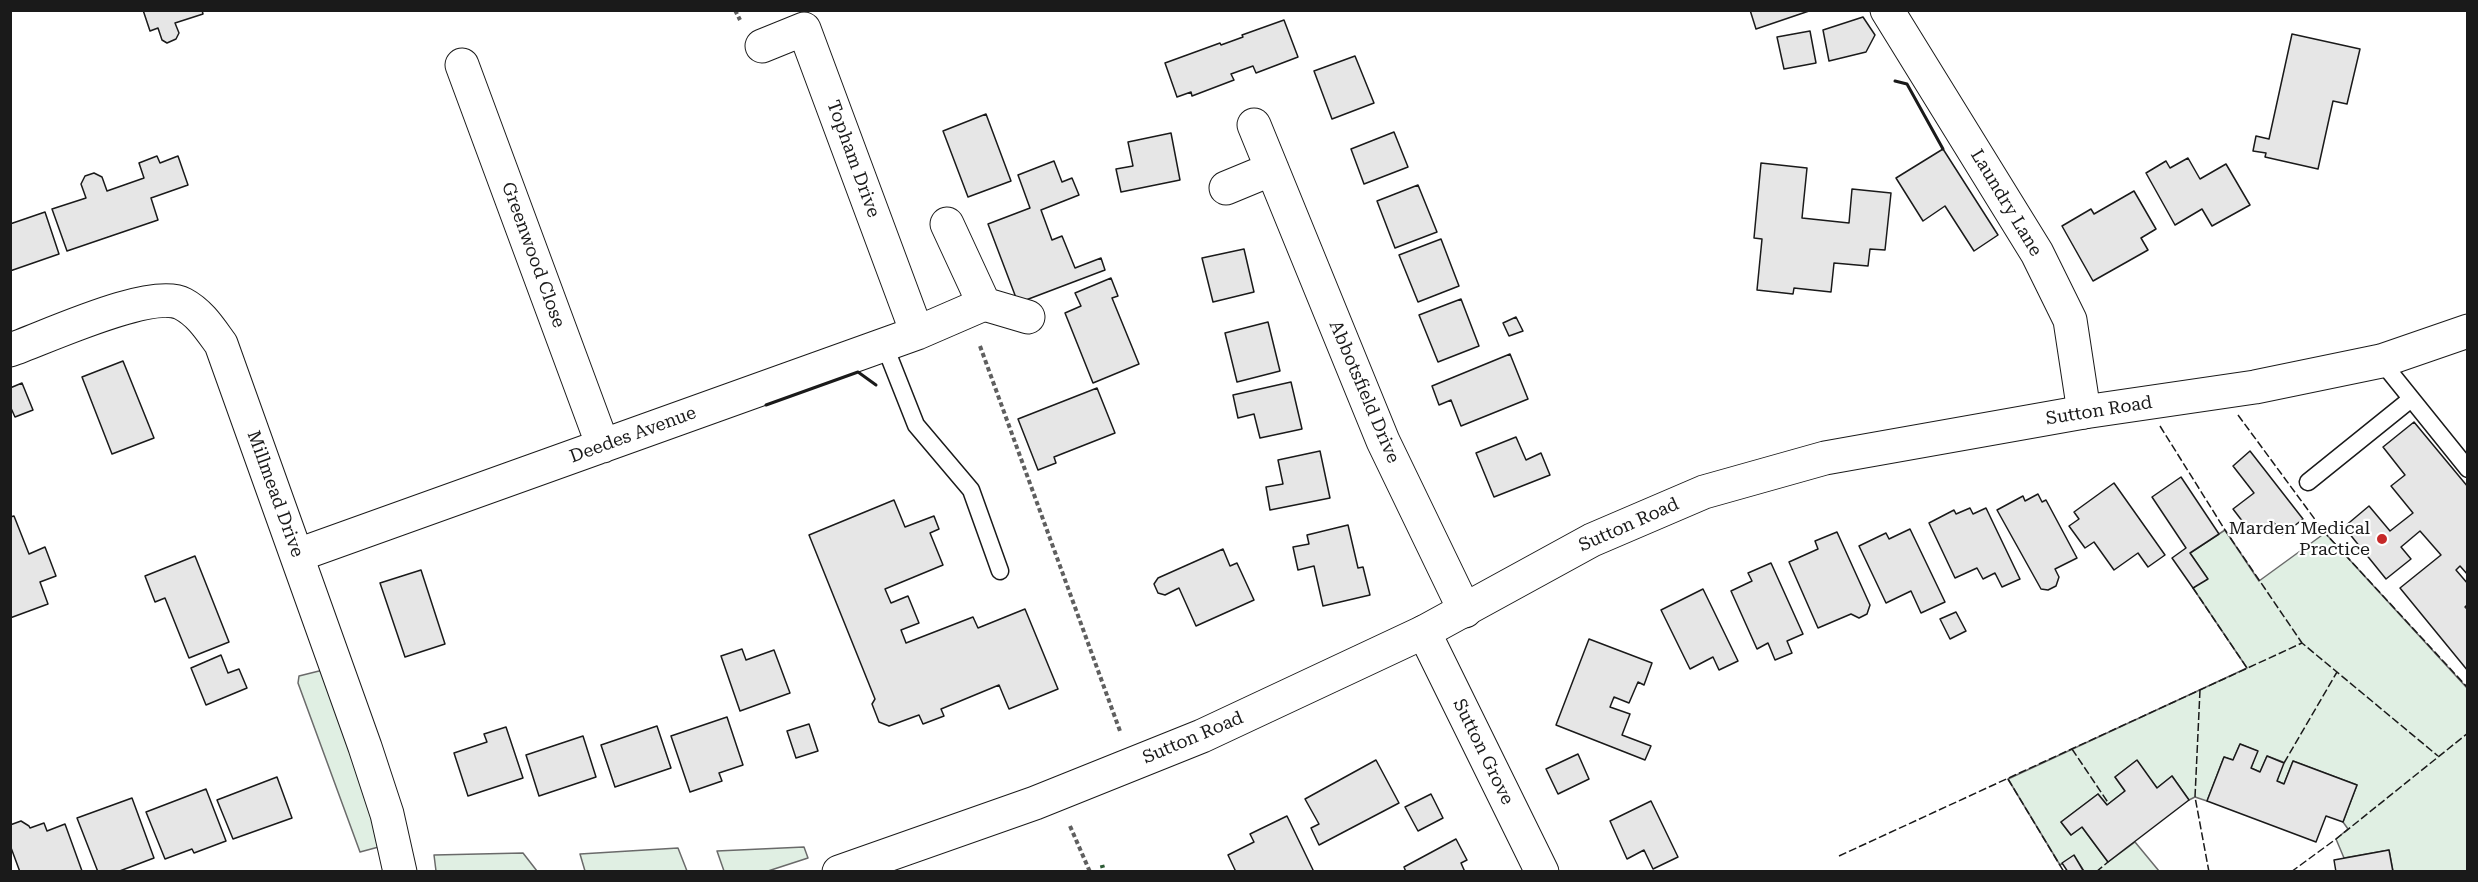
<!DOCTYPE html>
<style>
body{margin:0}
#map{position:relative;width:2478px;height:882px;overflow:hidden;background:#fff;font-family:"Roboto Serif",serif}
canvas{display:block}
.frame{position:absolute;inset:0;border:12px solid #1a1a1a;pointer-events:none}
</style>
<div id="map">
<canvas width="2478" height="882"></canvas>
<div class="frame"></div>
</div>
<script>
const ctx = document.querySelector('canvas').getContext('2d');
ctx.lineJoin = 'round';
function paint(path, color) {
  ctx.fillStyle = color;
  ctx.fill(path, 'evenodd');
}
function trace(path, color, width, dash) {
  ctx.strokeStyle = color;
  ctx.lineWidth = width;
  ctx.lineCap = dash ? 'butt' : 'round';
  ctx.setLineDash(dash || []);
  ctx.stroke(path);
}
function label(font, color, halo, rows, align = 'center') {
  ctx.font = font + ' "Roboto Serif",serif';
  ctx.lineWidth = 4.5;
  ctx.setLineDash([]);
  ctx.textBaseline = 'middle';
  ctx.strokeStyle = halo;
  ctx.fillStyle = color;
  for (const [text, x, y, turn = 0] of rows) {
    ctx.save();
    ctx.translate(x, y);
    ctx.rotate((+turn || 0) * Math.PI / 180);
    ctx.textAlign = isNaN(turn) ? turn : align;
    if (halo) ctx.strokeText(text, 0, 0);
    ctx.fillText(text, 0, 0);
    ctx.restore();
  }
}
const green = new Path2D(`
 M2225 530 2259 581 2325 533 2467 688V871H2393L2389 850 2344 858 2336 839 2348 829 2343 822 2357 785 2293 761 2284 784 2277 781 2283 762 2267 756 2260 772 2251 768 2257 751 2240 744 2233 760 2224 757 2207 801 2195 797 2189 800 2172 776 2157 788 2136 761 2115 777 2125 791 2107 805 2098 794 2061 822 2071 835 2082 827 2108 862 2135 842 2159 871H2084L2074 856 2060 865 2008 779 2247 668 2193 588 2207 578 2190 553Z
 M323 670 386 845 360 852 298 683 299 676Z
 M804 847 808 858 768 871H724L717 851Z
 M678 848 687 871H585L580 854Z
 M523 853 537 871H436L434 855Z`);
paint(green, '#e0efe3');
trace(green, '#6a6a6a', 1.5);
const building = new Path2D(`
 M143 10H202L203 14 175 23 179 33 176 39 167 43 162 40 158 28 150 31Z
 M1750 10H1809V11L1756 29Z
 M1863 17 1875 35 1866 52 1829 61 1823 30Z
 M1284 20 1298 57 1256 73 1253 66 1231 74 1234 80 1192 96 1191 92 1177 97 1165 63 1220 43 1221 45 1243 37 1242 35Z
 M1810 31 1816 63 1784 69 1777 37Z
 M2292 34 2360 49 2347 104 2333 101 2318 169 2265 157 2266 153 2253 151 2256 136 2269 139Z
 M1355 56 1374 103 1332 119 1314 71Z
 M986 114 1011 181 968 197 943 131Z
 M1394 132 1408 167 1364 184 1351 149Z
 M1171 133 1180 180 1121 192 1116 169 1133 166 1128 142Z
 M1943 149 1998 235 1974 251 1945 206 1923 221 1896 178Z
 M157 156 160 163 178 156 188 185 151 198 158 220 67 251 52 209 86 198 81 184 85 176 94 173 102 177 107 191 144 178 139 163Z
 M2188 158 2200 179 2226 164 2250 205 2212 226 2202 209 2175 225 2146 173 2166 161 2170 168Z
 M1054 161 1062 182 1072 178 1079 195 1041 210 1052 240 1062 236 1075 268 1101 258 1105 270 1018 303 988 224 1030 208 1018 175Z
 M1761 163 1807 168 1802 218 1849 223 1852 189 1891 193 1885 250 1870 249 1868 266 1834 263 1831 292 1794 288 1793 294 1757 290 1762 239 1754 238Z
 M1418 185 1437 232 1395 248 1377 201Z
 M2134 191 2156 229 2141 238 2148 250 2093 281 2062 226 2091 209 2094 214Z
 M45 212 59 254 10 271V224Z
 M1441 239 1459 286 1418 302 1399 255Z
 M1244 249 1254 292 1213 302 1202 258Z
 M1111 278 1118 296 1112 298 1139 364 1093 383 1065 313 1081 306 1075 293Z
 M1461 299 1479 346 1438 362 1419 315Z
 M1516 317 1523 331 1509 336 1503 323Z
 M1268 322 1280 371 1237 382 1225 333Z
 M1510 354 1528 399 1461 426 1451 400 1439 405 1432 386Z
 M123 361 154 438 112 454 82 377Z
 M1291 382 1302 429 1260 438 1254 414 1238 418 1233 395Z
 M22 383 33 410 15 417 10 406V388Z
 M1097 388 1115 433 1054 457 1056 463 1038 470 1018 419Z
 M2414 422 2468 487V575L2460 566 2456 570 2468 584V604L2465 607 2468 610V671L2400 588 2441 555 2420 531 2401 547 2411 559 2386 579 2344 527 2369 506 2390 531 2413 513 2391 486 2405 475 2383 447Z
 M1516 437 1526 460 1541 453 1550 475 1494 497 1476 453Z
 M1320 451 1330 498 1270 510 1266 487 1283 484 1278 460Z
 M2250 451 2303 519 2283 535 2272 520 2253 535 2233 509 2254 493 2233 466Z
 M2181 477 2219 534 2190 553 2208 579 2193 588 2172 558 2186 548 2152 497Z
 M2114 483 2165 555 2148 567 2138 553 2114 570 2094 542 2085 548 2069 526 2079 519 2074 512Z
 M2038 494 2042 502 2046 500 2077 558 2055 569 2059 577 2056 586 2048 590 2041 589 1997 510 2023 496 2025 501Z
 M894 500 905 527 934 516 939 529 930 533 943 565 885 589 891 603 908 596 919 623 901 630 906 643 973 617 978 628 1025 609 1058 689 1009 709 999 685 941 709 944 716 923 724 919 715 889 726 879 722 872 704 875 699 809 535Z
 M1970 508 1973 514 1986 508 2020 579 2002 587 1995 573 1983 579 1977 568 1955 578 1929 523 1954 510 1956 514Z
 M14 516 29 554 45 547 56 576 40 582 48 604 10 618V517Z
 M1348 525 1358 568 1363 567 1370 595 1323 606 1314 566 1298 570 1293 547 1309 544 1307 535Z
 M1910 529 1945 602 1921 613 1911 591 1886 603 1859 546 1886 533 1889 539Z
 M1837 532 1870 605 1867 614 1859 618 1851 614 1818 628 1789 562 1818 549 1815 541Z
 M1223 549 1230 566 1237 563 1254 600 1196 626 1179 588 1165 595 1158 593 1154 584 1158 578Z
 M195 556 229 642 189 658 165 598 155 602 145 576Z
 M1771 563 1803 634 1787 641 1792 653 1775 660 1768 643 1757 649 1731 591 1752 581 1748 573Z
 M421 570 445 644 405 657 380 583Z
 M1703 589 1738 661 1719 670 1713 657 1690 669 1661 610Z
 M1956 612 1966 631 1950 639 1940 619Z
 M1589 639 1652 663 1644 685 1638 682 1629 703 1614 697 1610 707 1630 714 1622 735 1651 746 1645 760 1556 725Z
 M742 649 746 660 774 650 790 693 740 711 721 656Z
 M221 655 228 673 239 669 247 688 206 705 191 668Z
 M727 717 743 765 719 773 722 781 690 792 671 736Z
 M809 724 818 751 796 758 787 731Z
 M657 726 671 768 615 787 601 745Z
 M506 727 523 778 468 796 454 753 487 742 484 734Z
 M583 736 596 777 539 796 526 755Z
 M2240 744 2258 751 2251 768 2260 772 2267 756 2284 763 2277 781 2284 784 2293 761 2357 785 2343 822 2326 816 2316 842 2207 801 2224 757 2233 760Z
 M1578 754 1589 779 1558 794 1546 769Z
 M1376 760 1399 803 1319 845 1311 828 1319 824 1305 799Z
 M2137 760 2157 788 2172 776 2189 800 2108 862 2082 827 2071 835 2061 822 2098 794 2107 805 2125 791 2115 777Z
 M277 777 292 818 233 839 217 800Z
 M206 789 226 841 194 853 192 849 165 859 146 812Z
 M1431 794 1443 818 1418 831 1405 807Z
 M132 798 154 858 117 872H98L77 818Z
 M1651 801 1678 857 1653 869 1644 850 1627 859 1610 821Z
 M1287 816 1314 872H1236L1228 855 1254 842 1250 834Z
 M21 821 29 826 30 828 44 823 47 831 65 824 82 871 20 872 10 845V825Z
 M1456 839 1467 860 1461 863 1465 872H1406L1404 867Z
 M2389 850 2393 872H2336L2334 860Z
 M2074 855 2084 872H2068L2062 863Z`);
paint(building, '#e6e6e6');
trace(building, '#1a1a1a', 1.5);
const lane = new Path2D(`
 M884 344 916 425 971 490 1000 571
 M2381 361 2468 469
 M2308 482 2411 399`);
const street = new Path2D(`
 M1887 10 2037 253 2070 320 2084 412
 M762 46 804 29 917 333
 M462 65 603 446
 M1254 125 1383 441 1465 611
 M1226 188 1272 169
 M947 224 984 304 1028 317
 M10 350C45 338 152 287 183 304 200 313 210 329 221 344L365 747 387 814 400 872
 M298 555 917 333 984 304
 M1424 632 1542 872`);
const secondary = new Path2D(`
 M839 872 1035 803 1202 736 1424 632 1592 540 1704 492 1825 458 2084 412 2255 387 2381 361 2468 331`);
trace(lane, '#1a1a1a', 19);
trace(street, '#1a1a1a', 35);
trace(secondary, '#1a1a1a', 35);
trace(new Path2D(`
 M735 10 740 20
 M980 346 1120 731
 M1070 826 1090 872`), '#5f5f5f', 4, [4.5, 3]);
trace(lane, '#fff', 16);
trace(street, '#fff', 33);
trace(secondary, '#fff', 33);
trace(new Path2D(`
 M1102 865 1104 872`), '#2b5a34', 4.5, [3, 4.5]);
trace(new Path2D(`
 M2238 415 2325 533 2468 688
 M2160 426 2225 530 2302 643
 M2193 588 2247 668
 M2200 690 2195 797 2209 872
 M2072 749 2109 804
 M2284 763 2337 672
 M2008 779 2064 872
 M1839 856 2302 643 2438 756
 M2096 872 2108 862
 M2291 872 2336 839 2468 733`), '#1a1a1a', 1.5, [8, 3]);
trace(new Path2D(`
 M1895 81 1907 84 1943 149
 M766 405 858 372 876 385`), '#1a1a1a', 3);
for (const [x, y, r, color] of [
 [2382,539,6,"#c62828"]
]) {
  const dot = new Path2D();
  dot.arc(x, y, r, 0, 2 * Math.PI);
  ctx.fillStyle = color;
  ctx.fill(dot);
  trace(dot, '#fff', 2);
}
label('18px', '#1a1a1a', '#fff', [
 ["Topham Drive",853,159,70],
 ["Laundry Lane",2006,203,59],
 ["Greenwood Close",533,255,70],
 ["Abbotsfield Drive",1364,392,67],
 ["Sutton Road",2099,411,-9],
 ["Deedes Avenue",633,435,-20],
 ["Millmead Drive",275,494,70],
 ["Sutton Road",1629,525,-24],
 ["Sutton Road",1193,738,-23],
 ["Sutton Grove",1483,752,64]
]);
label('18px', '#1a1a1a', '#fff', [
 ["Marden Medical",2370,529],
 ["Practice",2370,550]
], 'right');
</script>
